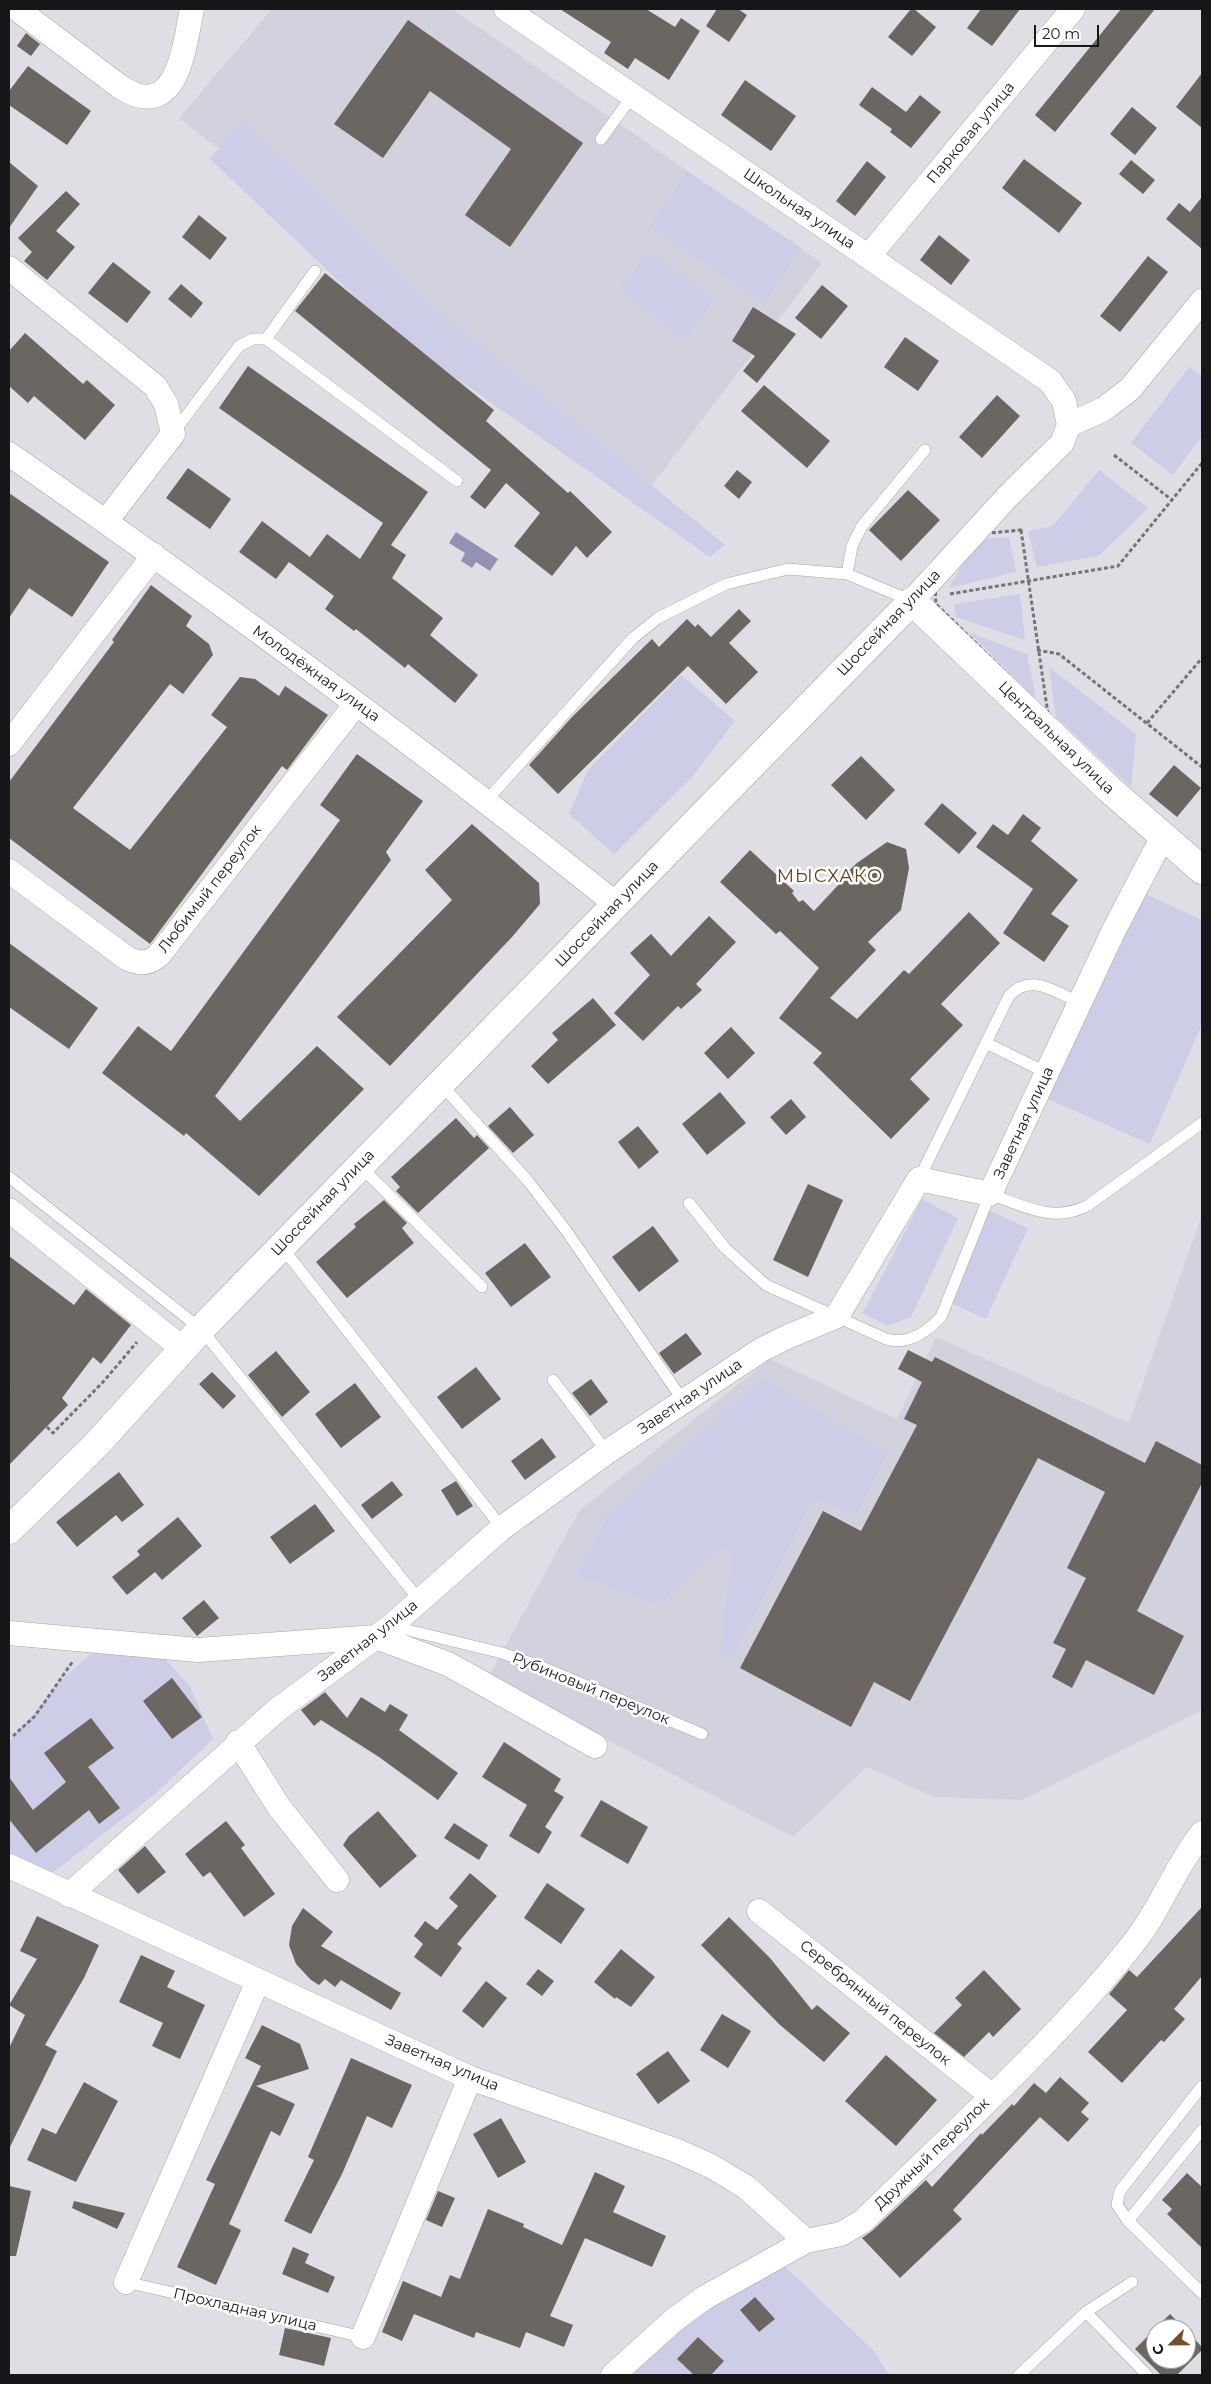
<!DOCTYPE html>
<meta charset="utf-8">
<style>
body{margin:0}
#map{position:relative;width:1211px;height:2384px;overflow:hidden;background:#dedee4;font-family:Montserrat,sans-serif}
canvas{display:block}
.frame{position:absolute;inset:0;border:10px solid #171719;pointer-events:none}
.north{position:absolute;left:1146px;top:2319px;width:50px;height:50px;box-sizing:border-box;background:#fff;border:1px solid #a2a2a3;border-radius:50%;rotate:247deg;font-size:14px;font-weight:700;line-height:20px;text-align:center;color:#171719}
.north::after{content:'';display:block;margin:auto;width:18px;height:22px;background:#744d2b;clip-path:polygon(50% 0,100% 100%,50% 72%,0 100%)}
.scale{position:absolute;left:1034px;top:25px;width:65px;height:22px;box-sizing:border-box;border:2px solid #171719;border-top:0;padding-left:6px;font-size:15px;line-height:18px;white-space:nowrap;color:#171719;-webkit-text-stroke:4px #fff;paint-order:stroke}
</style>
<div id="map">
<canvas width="1211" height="2384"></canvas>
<div class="frame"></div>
<div class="north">С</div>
<div class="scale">20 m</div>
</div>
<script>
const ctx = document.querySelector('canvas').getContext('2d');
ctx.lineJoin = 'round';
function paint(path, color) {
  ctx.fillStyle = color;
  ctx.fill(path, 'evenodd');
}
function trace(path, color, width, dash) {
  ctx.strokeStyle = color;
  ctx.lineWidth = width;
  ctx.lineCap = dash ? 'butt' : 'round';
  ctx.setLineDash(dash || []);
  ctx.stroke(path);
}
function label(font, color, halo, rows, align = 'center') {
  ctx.font = font + ' Montserrat,sans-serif';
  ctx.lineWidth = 5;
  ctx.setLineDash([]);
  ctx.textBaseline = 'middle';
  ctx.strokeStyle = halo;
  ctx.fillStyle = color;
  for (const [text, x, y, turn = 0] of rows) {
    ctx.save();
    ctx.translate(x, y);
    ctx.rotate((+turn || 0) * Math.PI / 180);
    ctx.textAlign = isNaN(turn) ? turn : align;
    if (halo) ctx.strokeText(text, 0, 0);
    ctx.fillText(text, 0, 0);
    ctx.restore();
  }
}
paint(new Path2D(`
 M272 9H452L822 263 652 485 179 118Z
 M1202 1214V1710L1022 1800 934 1797 867 1767 793 1837 488 1678 579 1511 770 1359 897 1419 936 1337 1129 1423Z`), '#d2d2df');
paint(new Path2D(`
 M242 120 440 313 725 545 710 557 398 337 210 159Z
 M687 171 801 248 764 303 649 226Z
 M648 251 715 299 686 339 619 291Z
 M1189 367 1202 376V436L1173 475 1131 443Z
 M1099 470 1148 508 1099 556 1037 567 1028 531 1053 526Z
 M1009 537 1016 572 949 588 976 540Z
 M1020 594 1025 640 956 617 954 604Z
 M970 633 1027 654 1036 699Z
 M1049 667 1136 734 1131 787 1056 717Z
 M681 675 735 721 693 776 614 854 569 814 588 770Z
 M1139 891 1202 920V1024L1150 1144 1048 1099Z
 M922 1199 958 1218 911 1317 887 1326 863 1313Z
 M988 1210 1028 1228 986 1319 946 1301Z
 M763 1378 888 1452 856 1515 814 1498 731 1659 719 1657 732 1550 718 1548 658 1605 576 1575 609 1513Z
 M95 1650 163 1657 190 1686 213 1739 155 1794 46 1878 9 1860V1742L66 1676Z
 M778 2260 874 2351 889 2375H630L664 2322Z`), '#cecde7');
paint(new Path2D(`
 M456 532 498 559 490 571 476 562 472 568 461 561 465 553 449 543Z`), '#9492b3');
paint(new Path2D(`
 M560 9H646L675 27 681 18 700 31 669 80 635 58 628 69 604 53 611 42Z
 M717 9H738L747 15 729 42 706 26Z
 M911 9H914L936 27 912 56 888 37Z
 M981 9H1020L992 46 967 28Z
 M1121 9H1155L1055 132 1035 115Z
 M408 20 583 143 510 247 465 215 511 149 430 91 383 158 334 124Z
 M26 33 40 44 31 56 17 46Z
 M28 66 91 111 67 145 9 105V91Z
 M1202 73V128L1176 107Z
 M745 80 796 116 771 151 721 115Z
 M872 87 906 112 920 95 941 112 911 148 890 132 892 129 859 105Z
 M1132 107 1157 128 1135 155 1110 134Z
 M1024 159 1082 203 1059 233 1002 188Z
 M1131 160 1155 180 1143 194 1119 174Z
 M867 161 886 177 855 216 836 201Z
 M9 162 38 186 9 228Z
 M66 191 80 204 56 231 75 247 47 280 24 261 32 252 18 238Z
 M1202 197V249L1166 219 1179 203 1190 212Z
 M199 215 227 238 210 260 182 237Z
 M939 235 970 260 951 285 920 260Z
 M1148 256 1168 272 1120 332 1100 316Z
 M113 262 151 292 127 323 88 293Z
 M325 273 494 410 486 421 568 493 570 491 612 532 587 558 576 546 552 576 514 546 540 513 506 483 485 509 470 497 491 470 295 311Z
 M181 284 203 303 191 318 168 299Z
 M822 285 848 306 821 339 795 318Z
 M753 307 796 334 757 383 743 371 755 356 732 341Z
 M25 333 83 384 87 380 115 405 85 440 34 396 28 403 9 386V351Z
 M905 337 939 361 918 391 884 367Z
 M248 366 428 492 391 545 406 555 392 578 443 618 430 635 478 675 455 703 408 664 405 668 356 629 354 631 325 609 334 596 289 562 276 579 239 552 262 521 310 557 327 534 360 559 383 523 219 408Z
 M764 385 830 441 807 468 741 411Z
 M997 395 1020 416 982 458 959 437Z
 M188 468 231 499 210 529 166 498Z
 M737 470 752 482 739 499 724 486Z
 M908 490 940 520 901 561 869 530Z
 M9 493 109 562 72 617 29 588 9 618Z
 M151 585 192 616 186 626 209 644 213 655 183 694 170 684 73 808 130 850 227 727 211 715 240 677 255 679 279 696 285 686 328 715 287 770 282 766 150 944 9 838V782L114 642 112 640Z
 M739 609 751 621 729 643 758 672 726 704 688 666 558 794 529 765 572 717 652 639 659 647 687 619 695 627 698 624 711 637Z
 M357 754 423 801 386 852 391 860 215 1096 240 1121 317 1046 364 1089 259 1196 186 1133 184 1136 102 1073 138 1026 171 1051 340 820 320 805Z
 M861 756 895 790 866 820 831 785Z
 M1174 765 1201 788 1177 817 1149 794Z
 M942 803 977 833 959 854 924 824Z
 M1023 814 1041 828 1031 841 1078 880 1051 914 1069 926 1044 962 1003 933 1033 889 976 847 993 824 1008 835Z
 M472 824 539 883 540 904 512 937 390 1066 337 1017 452 900 425 870Z
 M887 842 906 849 909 868 901 910 868 942 876 950 830 998 857 1019 904 970 909 974 969 912 1000 943 941 1004 963 1025 910 1079 930 1099 891 1139 813 1063 822 1053 779 1018 819 968 780 931 776 934 720 882 750 850 794 891 792 893 799 902 803 900 814 911 841 882 839 880 857 863Z
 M709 916 736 942 696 984 702 990 681 1009 678 1006 643 1041 614 1013 650 975 630 953 651 934 671 956Z
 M9 943 98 1008 69 1049 9 1007Z
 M593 998 616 1025 548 1084 531 1066 558 1040 552 1033Z
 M731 1027 755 1053 728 1079 704 1053Z
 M720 1092 746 1123 707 1155 682 1124Z
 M791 1099 806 1117 786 1135 770 1117Z
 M510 1107 534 1135 513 1153 488 1126Z
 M456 1118 474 1138 477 1135 489 1148 418 1213 396 1191 400 1187 391 1177Z
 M638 1126 659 1152 639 1169 618 1142Z
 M808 1184 843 1200 808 1277 773 1260Z
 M384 1200 407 1223 402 1228 414 1243 347 1298 316 1262 356 1227 354 1224Z
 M653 1226 679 1261 639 1292 612 1257Z
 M525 1243 551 1277 511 1307 485 1273Z
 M9 1256 74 1305 86 1289 131 1325 101 1364 93 1357 62 1398 68 1405 9 1465Z
 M686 1333 702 1354 674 1374 659 1353Z
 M908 1350 932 1362 935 1357 1145 1463 1156 1441 1202 1465V1483L1137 1611 1184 1636 1154 1695 1086 1660 1072 1688 1052 1677 1066 1649 1053 1643 1086 1578 1067 1568 1105 1492 1038 1458 910 1701 874 1682 851 1727 740 1668 823 1511 861 1531 917 1425 904 1419 922 1382 898 1369Z
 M276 1351 310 1392 282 1417 248 1375Z
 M476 1367 501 1399 462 1429 437 1397Z
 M212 1372 236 1396 223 1409 199 1384Z
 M591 1379 608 1402 590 1416 572 1393Z
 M355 1383 381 1417 341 1448 315 1414Z
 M542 1438 556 1457 525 1480 511 1461Z
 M119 1472 144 1505 122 1522 116 1515 77 1547 56 1522Z
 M392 1481 403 1495 372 1519 361 1505Z
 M456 1481 473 1506 457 1516 441 1490Z
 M315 1504 335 1531 290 1564 270 1537Z
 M178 1517 202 1546 162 1580 155 1572 127 1595 112 1577 140 1555 137 1551Z
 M204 1600 219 1618 197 1636 182 1618Z
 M172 1678 202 1717 172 1739 143 1701Z
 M325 1692 347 1718 361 1697 385 1712 390 1704 408 1715 399 1730 458 1773 438 1800 379 1757 321 1720 314 1726 301 1710Z
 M91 1718 114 1748 88 1767 120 1808 99 1824 89 1810 36 1853 9 1819V1777L33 1810 66 1782 44 1753Z
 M504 1742 561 1779 554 1791 564 1797 545 1827 552 1832 539 1854 509 1836 527 1805 482 1777Z
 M601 1800 648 1827 628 1864 580 1836Z
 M378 1811 417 1856 380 1888 343 1845 349 1836Z
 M226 1821 245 1845 241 1848 275 1894 244 1917 210 1872 203 1877 185 1854Z
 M454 1823 488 1845 479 1860 444 1838Z
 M145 1846 166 1872 138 1894 118 1870Z
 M470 1873 497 1896 457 1944 462 1948 441 1977 414 1957 423 1944 414 1936 425 1921 437 1930 458 1906 449 1898Z
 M547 1883 585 1909 561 1944 524 1918Z
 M1202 1907V1976L1174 2009 1185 2019 1164 2042 1161 2040 1122 2083 1088 2052 1127 2010 1109 1994 1129 1970 1137 1977Z
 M303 1908 333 1932 321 1946 401 1993 391 2010 341 1980 335 1987 325 1979 319 1985 311 1980 296 1964 289 1945 292 1926Z
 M37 1916 99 1945 84 1978 45 2045 57 2051 9 2149V2048L25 2015 9 2005 37 1959 20 1951Z
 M729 1917 770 1958 812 2010 817 2005 850 2033 824 2062 780 2025 701 1945Z
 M621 1949 655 1977 631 2007 616 1997 615 1999 594 1982Z
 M141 1955 175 1971 167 1987 205 2005 180 2059 152 2046 163 2023 119 2002Z
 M538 1969 554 1981 542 1996 526 1984Z
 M984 1970 1021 2009 993 2037 989 2032 964 2057 934 2033 962 2005 955 1998Z
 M486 1981 507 1998 483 2028 462 2011Z
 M722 2014 751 2031 728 2068 700 2050Z
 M262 2025 300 2044 309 2069 256 2086 295 2104 280 2136 271 2131 229 2224 241 2230 216 2285 177 2267 215 2184 206 2180 261 2066 245 2058Z
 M668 2051 690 2081 658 2104 636 2074Z
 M886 2055 937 2100 896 2146 845 2101Z
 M351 2058 412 2085 392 2128 367 2116 342 2174 311 2234 284 2221 314 2160 308 2157Z
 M1060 2077 1089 2103 1081 2112 1089 2119 1068 2142 1040 2117 953 2210 962 2219 900 2278 862 2238 872 2231 926 2180 932 2187 981 2133 982 2135 1012 2104 1014 2106 1034 2083 1046 2093Z
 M84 2082 118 2101 76 2182 27 2160 42 2128 56 2134Z
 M501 2118 526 2162 498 2178 473 2134Z
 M595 2172 625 2186 613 2212 666 2236 652 2267 585 2238 550 2316 573 2325 564 2347 526 2332 520 2348 476 2332 474 2338 414 2314 402 2341 382 2332 403 2281 441 2297 450 2275 460 2279 488 2209 524 2224 523 2227 562 2245Z
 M1187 2173 1202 2187V2248L1167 2214 1172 2209 1162 2200Z
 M9 2186 31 2191 16 2256H9Z
 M438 2191 455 2198 442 2227 426 2220Z
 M74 2201 125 2213 117 2229 72 2208Z
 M293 2247 309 2254 305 2263 335 2277 328 2293 282 2274Z
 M755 2297 775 2319 759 2332 740 2310Z
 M1170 2314 1185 2329H1156V2359H1186V2330L1202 2347V2350L1177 2375H1161L1135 2349Z
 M285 2328 331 2338 324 2366 279 2355Z
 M698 2337 724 2361 711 2375H694L677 2359Z`), '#6b6662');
const lane = new Path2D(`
 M601 139 633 95
 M266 339 315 271
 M174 432 239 346 253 339H266L457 481
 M847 574 852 546 862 526 925 450
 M487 800 633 638 658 618 726 584 788 569 847 574 912 601
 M986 1043 1047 1073
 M441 1084 528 1181 565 1229 684 1402
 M360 1166 482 1287
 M9 1177 201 1329 420 1601
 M919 1179 1009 996C1031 972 1055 992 1080 1003
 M689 1203 725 1248 766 1285 886 1339C907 1345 926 1333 941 1317L990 1194C1024 1206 1052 1223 1087 1206L1202 1123
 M281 1246 502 1528
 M553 1380 607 1452
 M391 1626 502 1653 542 1667 702 1734
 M1202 2086 1120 2191 1117 2205 1128 2221 1202 2293
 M1128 2221 1202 2130
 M126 2282 363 2337
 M1086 2312 1147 2375
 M1019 2375 1086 2312 1132 2282`);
const street = new Path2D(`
 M17 9 119 86C177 125 184 48 192 9
 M506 9 1050 381 1064 401 1069 425
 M868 257 1073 9
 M9 268 155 386 166 404 173 434 106 521
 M9 454C216 598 419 746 616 904
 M912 601 1009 495 1062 443 1069 425 1104 409 1130 389 1202 301
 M9 744 154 555
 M9 871 128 959C141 964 148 964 159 955L356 704
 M9 1210 182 1348
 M9 1633 198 1650 376 1637 448 1664 595 1746
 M238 1742 279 1807 337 1880
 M9 1866 470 2078 675 2150 711 2166 746 2187 806 2241
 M69 1895 277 1710 391 1626 502 1528 607 1452 761 1350 787 1337 837 1316 919 1179 990 1194 1113 932 1162 838
 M759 1911 992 2096
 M126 2282 258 1981
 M363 2337 470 2078
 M613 2375 674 2320 704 2298 806 2241 841 2234 863 2221C955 2131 1052 2045 1132 1945 1160 1911 1174 1868 1202 1833`);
const secondary = new Path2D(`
 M9 1530 96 1445 201 1329 912 601 1109 789 1202 870`);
trace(lane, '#a5a5ab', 12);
trace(street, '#a5a5ab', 25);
trace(secondary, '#a5a5ab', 29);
trace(new Path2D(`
 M1114 455 1172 500
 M1021 530 1048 714 936 604 935 586 979 534Z
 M950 594 1118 566 1202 463
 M1037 650 1059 654 1202 767
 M1147 723 1202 658
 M9 1389 10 1390
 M47 1427 53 1433 104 1381 137 1342
 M13 1736 35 1716 73 1661`), '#757579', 3, [4, 2.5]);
trace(lane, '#fff', 11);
trace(street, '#fff', 24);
trace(secondary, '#fff', 28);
label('15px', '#171719', '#fff', [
 ["Парковая улица",971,133,-50],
 ["Школьная улица",799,209,34],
 ["Шоссейная улица",889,623,-46],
 ["Молодёжная улица",316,674,36],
 ["Центральная улица",1056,738,44],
 ["Любимый переулок",210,889,-52],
 ["Шоссейная улица",607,914,-46],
 ["Заветная улица",1024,1123,-65],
 ["Шоссейная улица",323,1203,-46],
 ["Заветная улица",690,1397,-34],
 ["Заветная улица",368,1641,-38],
 ["Рубиновый переулок",591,1689,22],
 ["Серебрянный переулок",875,2003,39],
 ["Заветная улица",442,2063,23],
 ["Дружный переулок",932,2154,-44],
 ["Прохладная улица",245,2310,13]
]);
ctx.letterSpacing = '1px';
label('18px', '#683e14', '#fff', [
 ["МЫСХАКО",830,877]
]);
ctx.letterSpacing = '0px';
</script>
